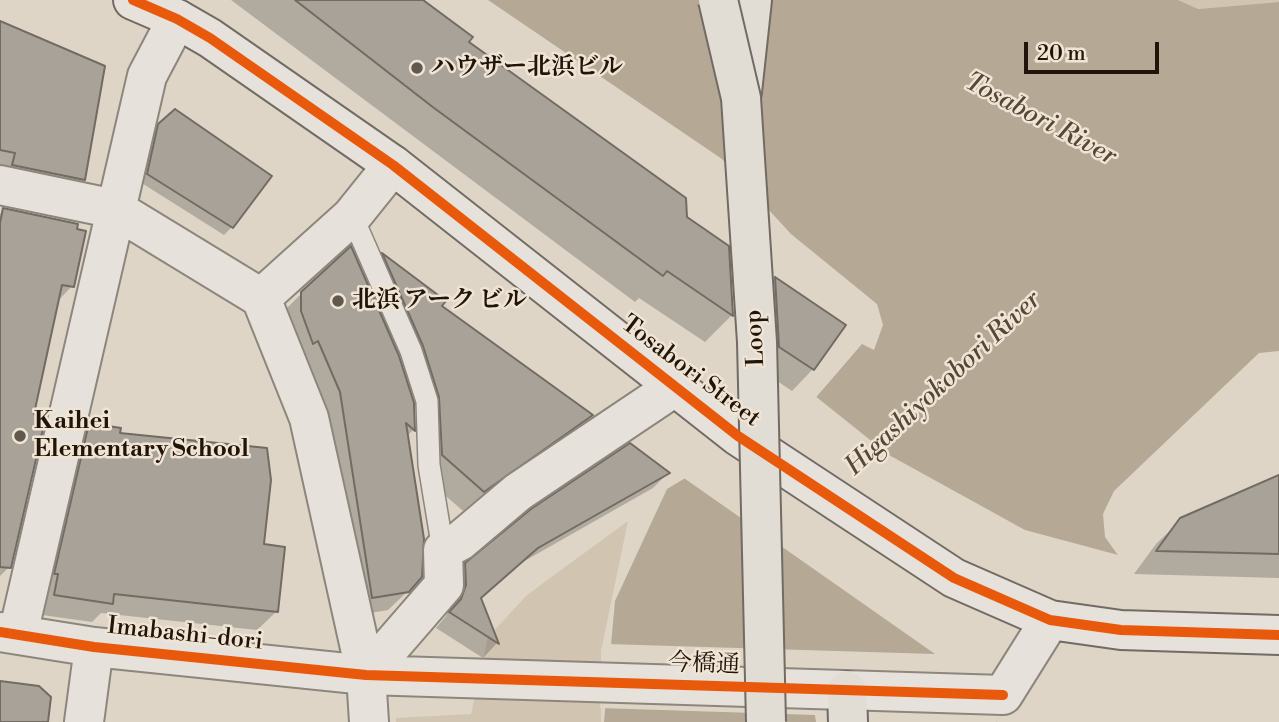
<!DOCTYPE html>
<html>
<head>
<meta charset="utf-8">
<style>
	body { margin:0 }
	#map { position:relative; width:1279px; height:722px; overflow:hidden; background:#ded5c7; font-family:"Libre Bodoni",serif }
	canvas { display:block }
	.scale { position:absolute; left:1024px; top:42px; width:135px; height:32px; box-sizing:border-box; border:4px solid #21140a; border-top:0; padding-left:9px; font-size:21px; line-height:24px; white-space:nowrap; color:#21140a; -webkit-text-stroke:5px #f0e5d4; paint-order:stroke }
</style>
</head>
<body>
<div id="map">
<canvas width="1279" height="722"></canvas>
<div class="scale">20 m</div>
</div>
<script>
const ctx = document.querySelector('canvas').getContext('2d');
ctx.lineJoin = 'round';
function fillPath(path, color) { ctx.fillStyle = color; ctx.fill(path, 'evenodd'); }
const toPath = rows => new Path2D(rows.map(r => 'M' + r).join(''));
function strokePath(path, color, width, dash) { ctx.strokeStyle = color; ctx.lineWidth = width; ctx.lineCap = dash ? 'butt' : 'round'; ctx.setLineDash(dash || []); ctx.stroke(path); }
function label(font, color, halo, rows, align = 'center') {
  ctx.font = font + ' "Libre Bodoni","Noto Serif JP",serif'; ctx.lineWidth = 5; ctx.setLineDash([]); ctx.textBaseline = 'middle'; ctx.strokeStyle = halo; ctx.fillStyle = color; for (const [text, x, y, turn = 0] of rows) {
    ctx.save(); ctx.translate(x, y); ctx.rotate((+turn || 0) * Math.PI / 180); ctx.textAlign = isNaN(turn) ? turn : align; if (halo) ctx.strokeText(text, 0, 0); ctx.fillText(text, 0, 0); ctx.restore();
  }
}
fillPath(toPath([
	[1178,0,1279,0,1279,2,1197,9],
	[628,521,601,651,601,722,396,722,396,718,471,714,488,637,527,595]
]), '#d1c4b1');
fillPath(toPath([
	[488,0,1178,0,1198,9,1279,2,1279,351,1259,353,1114,491,1103,514,1105,537,1120,558,996,722,604,722,615,601,667,489,812,402,862,344,874,350,883,325,877,304,791,234,722,159]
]), '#b5a895');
fillPath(toPath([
	[814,395,889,455,1025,530,1122,556,1123,561,996,722,816,722,815,715,600,708,607,644,935,654,681,476]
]), '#ded5c7');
fillPath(toPath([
	[231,0,419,0,467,42,685,218,727,247,732,315,705,342,639,298,635,302],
	[0,23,84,180,58,205,0,193],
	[175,111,232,227,224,235,140,182,151,134],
	[4,210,72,286,57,302,32,416,9,567,0,576,0,214],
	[383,255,444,302,440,306,590,415,571,435,463,511,422,475,420,418,412,396,413,430,406,437,408,591,388,610,353,616,283,312,302,293,362,276],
	[775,279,843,326,813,369,792,391,758,368,754,300],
	[90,425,118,435,262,546,277,611,257,630,101,613,92,622,35,614,70,445],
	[668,473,653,488,521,563,480,599,497,643,483,658,436,628,446,616,451,602,451,580,466,564],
	[1279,477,1279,578,1134,574,1156,544,1181,520]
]), '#0003');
const building = toPath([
	[295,0,423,0,473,37,469,42,686,198,687,217,729,246,733,316,667,271,663,276,434,108,295,0],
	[0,21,105,66,85,180,12,165,15,153,0,150,0,21],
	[175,109,272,176,233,228,147,174,158,124,175,109],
	[3,208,78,224,77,229,86,231,74,287,62,285,34,414,46,416,11,568,0,567,0,223,3,208],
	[351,246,399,356,414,403,415,431,406,423,424,539,422,577,409,592,372,598,340,392,318,341,313,344,301,311,301,292,351,246],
	[382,253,446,301,442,306,593,415,484,492,442,455,439,397,423,346,382,253],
	[775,277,846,325,814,370,779,347,775,277],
	[89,423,121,428,120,433,267,448,271,480,264,544,285,547,278,612,114,594,113,604,54,595,58,574,54,574,89,423],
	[630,443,670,473,538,548,481,598,499,644,449,612,461,599,466,585,465,563,531,509,630,443],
	[1279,475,1279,554,1156,551,1180,518,1279,475],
	[0,681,39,686,51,697,48,722,0,722,0,681]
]);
fillPath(building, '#a9a298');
strokePath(building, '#726b63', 2);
const lane = toPath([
	[352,216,411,351,427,401,429,465,443,550]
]);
const street = toPath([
	[0,185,115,209,261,298],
	[261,298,309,418,366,675,369,722],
	[261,298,352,216,393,165],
	[0,632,94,647,366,675,1003,695],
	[18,634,147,76,177,19],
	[366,675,444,585,443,550,460,541,518,492,673,388],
	[1003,695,1050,620],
	[84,722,94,647]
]);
const secondary = toPath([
	[133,0,177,19,210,38,393,165,738,436,954,578,1050,620,1121,630,1279,635]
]);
const highway = toPath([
	[742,92,752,0],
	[847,691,848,722]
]);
strokePath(lane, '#8d867d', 24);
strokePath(street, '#8d867d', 42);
strokePath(secondary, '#726b63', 42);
strokePath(highway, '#726b63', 42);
strokePath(lane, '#e6e1da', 21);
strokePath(street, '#e6e1da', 38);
strokePath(secondary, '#e6e1da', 38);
strokePath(highway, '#e1dcd4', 38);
const highwayBridge = toPath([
	[718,0,741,98,757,342,766,722]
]);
strokePath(highwayBridge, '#726b63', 42, []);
strokePath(highwayBridge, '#e1dcd4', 38);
strokePath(toPath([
	[133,0,177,19,210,38,393,165,738,436,954,578,1050,620,1121,630,1279,635],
	[0,632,94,647,366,675,1003,695]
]), '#e8590c', 10);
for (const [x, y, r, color] of [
	[417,68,7,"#63584c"],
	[338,301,7,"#63584c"],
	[20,436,7,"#63584c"]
]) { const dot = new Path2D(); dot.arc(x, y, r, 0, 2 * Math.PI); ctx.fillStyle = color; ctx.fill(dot); strokePath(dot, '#f0e5d4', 2.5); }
label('bold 24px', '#21140a', '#f0e5d4', [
	["ハウザー北浜ビル",431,68],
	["北浜 アーク ビル",352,301],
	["Kaihei",34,422],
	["Elementary School",34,450]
], 'left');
label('24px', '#21140a', '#f0e5d4', [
	["Loop",756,338,-93],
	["Tosabori Street",690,372,37],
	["Imabashi-dori",185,635,6],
	["今橋通",704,665,2]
]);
label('italic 26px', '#554839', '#f0e5d4', [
	["Tosabori River",1040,120,28],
	["Higashiyokobori River",944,384,-43]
]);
</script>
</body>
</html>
